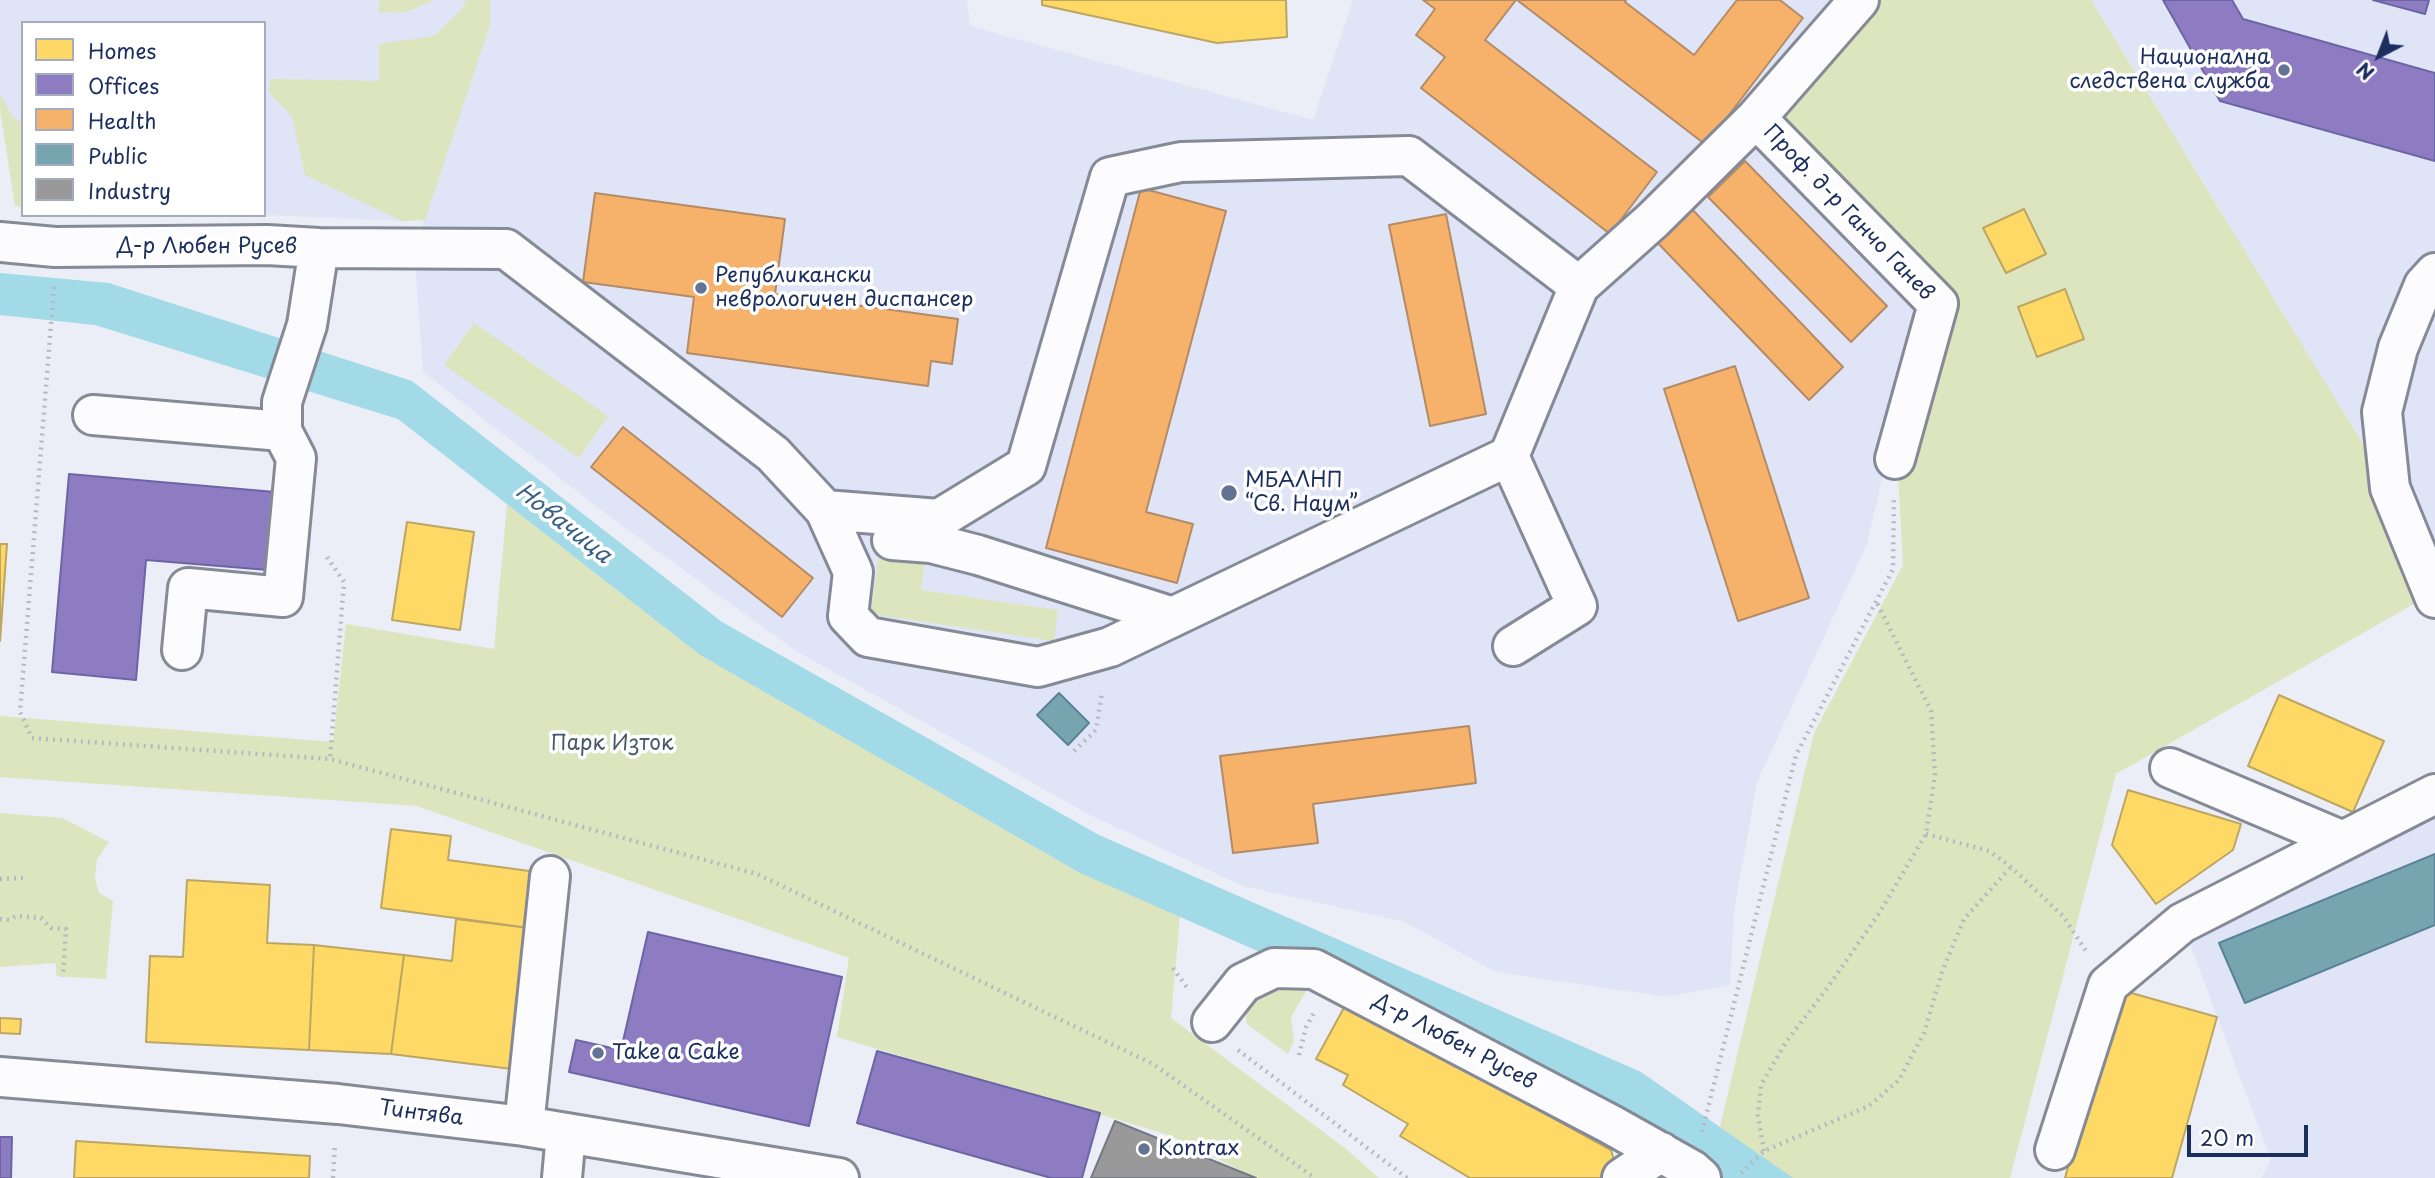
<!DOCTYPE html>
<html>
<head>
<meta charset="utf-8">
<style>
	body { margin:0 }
	#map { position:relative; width:2435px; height:1178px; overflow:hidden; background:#ebeef6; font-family:"Playpen Sans",sans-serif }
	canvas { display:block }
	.legend { position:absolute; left:21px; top:21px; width:245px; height:196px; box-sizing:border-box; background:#fff; border:2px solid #a4acbf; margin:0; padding:9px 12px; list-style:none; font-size:21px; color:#1b2f5e }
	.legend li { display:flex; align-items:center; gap:14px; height:35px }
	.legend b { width:35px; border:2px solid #a4acbf }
	.north { position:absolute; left:2344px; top:21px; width:70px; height:70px; -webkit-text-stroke:5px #fff; paint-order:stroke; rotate:222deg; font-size:19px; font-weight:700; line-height:28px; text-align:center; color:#1b2f5e }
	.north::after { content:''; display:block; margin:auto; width:24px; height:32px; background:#1b2f5e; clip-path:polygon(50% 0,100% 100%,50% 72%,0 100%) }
	.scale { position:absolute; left:2187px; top:1125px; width:121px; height:32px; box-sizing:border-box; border:4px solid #1b2f5e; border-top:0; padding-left:9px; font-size:21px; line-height:24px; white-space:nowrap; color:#1b2f5e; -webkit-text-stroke:5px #fff; paint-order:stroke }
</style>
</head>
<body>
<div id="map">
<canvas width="2435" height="1178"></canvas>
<ul class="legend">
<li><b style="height:19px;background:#ffd966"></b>Homes</li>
<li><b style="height:19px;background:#8e7cc3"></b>Offices</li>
<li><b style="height:19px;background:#f6b26b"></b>Health</li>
<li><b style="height:19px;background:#76a5af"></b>Public</li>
<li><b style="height:19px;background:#999"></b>Industry</li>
</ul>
<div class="north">N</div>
<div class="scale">20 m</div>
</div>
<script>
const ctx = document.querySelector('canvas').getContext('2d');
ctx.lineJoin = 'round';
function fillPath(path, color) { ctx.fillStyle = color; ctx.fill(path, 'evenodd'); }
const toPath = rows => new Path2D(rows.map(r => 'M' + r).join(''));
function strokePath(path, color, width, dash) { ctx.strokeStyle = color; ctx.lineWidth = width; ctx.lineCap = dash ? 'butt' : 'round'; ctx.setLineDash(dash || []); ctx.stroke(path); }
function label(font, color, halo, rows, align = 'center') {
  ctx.font = font + ' "Playpen Sans",sans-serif'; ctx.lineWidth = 7; ctx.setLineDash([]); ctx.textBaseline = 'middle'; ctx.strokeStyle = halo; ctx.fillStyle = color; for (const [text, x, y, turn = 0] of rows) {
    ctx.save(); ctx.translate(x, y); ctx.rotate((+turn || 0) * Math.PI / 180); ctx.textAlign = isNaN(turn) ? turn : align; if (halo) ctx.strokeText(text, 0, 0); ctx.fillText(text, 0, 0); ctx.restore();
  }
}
fillPath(toPath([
	[0,0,967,0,970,26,1313,120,1353,0,1850,0,1930,309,1885,466,1867,544,1757,782,1734,912,1730,985,1667,997,1496,972,1405,922,1243,886,1090,815,796,651,613,519,423,372,414,248,424,220,402,221,264,215,264,23,23,23,23,207,15,206,0,109],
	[2091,0,2435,0,2435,598,2390,488],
	[2435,794,2435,1178,2261,1178,2271,1160,2182,923]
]), '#dfe5f7');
fillPath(toPath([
	[379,0,435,0,406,12,379,13],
	[466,0,490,0,490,25,425,220,402,221,305,175,292,117,269,92,270,79,379,81,379,44,434,36,462,9],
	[1879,0,2091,0,2390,488,2433,593,2116,774,2010,1178,1740,1178,1714,1152,1814,733,1903,565,1898,473,1948,303,1774,121],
	[0,94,13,117,23,123,23,207,15,206,0,109],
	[474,323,608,416,579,458,444,365],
	[507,504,700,655,1080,873,1180,915,1171,1018,1346,1149,1379,1178,1256,1178,1169,1135,837,1037,849,958,417,806,0,777,0,716,333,742,346,624,494,649],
	[881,539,927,546,921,590,1058,610,1054,641,871,614],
	[0,813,62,818,109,842,97,859,95,879,99,893,113,901,106,979,56,976,56,963,0,967],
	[1296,982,1308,988,1291,1017,1294,1041,1288,1054,1247,1024,1243,1001,1255,990]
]), '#dce5be');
fillPath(toPath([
	[0,273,109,283,412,381,722,622,1099,835,1641,1072,1793,1178,1718,1178,1622,1111,1080,873,700,655,398,419,95,325,0,315]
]), '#a2dae7');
const homes = toPath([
	[1042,0,1286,0,1287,37,1217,43,1042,5,1042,0],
	[2024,209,2046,254,2006,273,1983,228,2024,209],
	[2065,289,2084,339,2037,357,2018,307,2065,289],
	[407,522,474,532,460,630,392,620,407,522],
	[0,544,7,544,0,641,0,544],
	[2279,695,2384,741,2353,812,2248,766,2279,695],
	[2128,790,2241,824,2233,850,2156,904,2112,845,2128,790],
	[391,829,451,836,448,860,544,873,537,929,381,908,391,829],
	[187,880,270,885,267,943,314,945,309,1050,146,1042,150,956,183,957,187,880],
	[456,919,537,929,520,1070,391,1054,404,955,452,961,456,919],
	[314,945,404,955,391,1054,309,1050,314,945],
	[2117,989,2217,1017,2172,1178,2065,1178,2117,989],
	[1346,1004,1611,1150,1616,1167,1605,1178,1470,1178,1400,1136,1408,1124,1343,1085,1348,1075,1316,1059,1346,1004],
	[0,1018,21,1019,20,1034,0,1033,0,1018],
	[76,1141,310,1156,309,1178,74,1178,76,1141]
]);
fillPath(homes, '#ffd966');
strokePath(homes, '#bba664', 2);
const offices = toPath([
	[2163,0,2232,0,2243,19,2435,73,2435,161,2220,101,2163,0],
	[2373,0,2429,0,2425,14,2373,0],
	[69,474,275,492,268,570,146,560,136,680,52,672,69,474],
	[648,932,842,977,809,1126,569,1072,576,1040,621,1050,648,932],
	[877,1051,1100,1113,1082,1178,1051,1178,857,1123,877,1051],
	[0,1137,12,1137,11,1178,0,1178,0,1137]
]);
fillPath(offices, '#8e7cc3');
strokePath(offices, '#6c65a5', 2);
const health = toPath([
	[1423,0,1516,0,1485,40,1657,172,1610,234,1421,88,1445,57,1416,35,1435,9,1423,0],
	[1517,0,1626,0,1625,2,1694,55,1737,0,1780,0,1803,18,1706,145,1517,0],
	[1745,161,1887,306,1851,342,1708,197,1745,161],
	[1141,188,1226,211,1146,512,1193,524,1177,583,1046,548,1141,188],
	[595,193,785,219,775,294,958,319,952,364,931,361,928,386,687,353,694,297,583,282,595,193],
	[1688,205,1843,367,1809,400,1653,238,1688,205],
	[1446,214,1486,414,1430,426,1389,225,1446,214],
	[1735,366,1809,598,1738,621,1664,389,1735,366],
	[623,427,813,578,782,617,591,467,623,427],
	[1469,726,1476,783,1313,804,1318,843,1233,853,1220,756,1469,726]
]);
fillPath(health, '#f6b26b');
strokePath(health, '#b48b67', 2);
const public = toPath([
	[1059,693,1089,723,1068,745,1037,715,1059,693],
	[2435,854,2435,925,2245,1003,2219,943,2435,854]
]);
fillPath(public, '#76a5af');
strokePath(public, '#5b8297', 2);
const industry = toPath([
	[1115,1121,1256,1178,1091,1178,1115,1121]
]);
fillPath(industry, '#999');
strokePath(industry, '#737987', 2);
const minor = toPath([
	[1756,118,1938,304,1895,459],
	[0,242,55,247,267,245,319,248,506,249,773,454,825,510,853,572,848,616,868,637,1038,667,1110,647,1509,456,1577,606,1513,646],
	[2435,273,2424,285,2398,348,2382,412,2390,488,2435,598],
	[93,415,282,431,282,402,307,325,319,248],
	[1509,456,1579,286],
	[825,510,939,519,1026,466,1110,177,1181,162,1409,156,1579,286,1653,220,1756,118,1859,0],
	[892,540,931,543,978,555,1173,617],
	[182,650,188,588,283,597,296,458,282,431],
	[2170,768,2343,841],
	[1212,1022,1243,983,1274,968,1314,969,1610,1124,1692,1170,1701,1178],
	[0,1077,338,1104,524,1126,839,1178],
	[524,1126,550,876],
	[2055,1150,2108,985,2182,923,2435,794],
	[562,1178,566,1133],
	[1622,1178,1661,1152]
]);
strokePath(minor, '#858a96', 44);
strokePath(toPath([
	[54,287,20,712,32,738,330,759,757,874,1153,1064,1315,1178],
	[327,557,344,582,330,759],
	[1074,751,1096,730,1102,692],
	[1926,834,1989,851,2011,867,2063,916,2086,951],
	[0,879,23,878],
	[0,919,9,920,16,916,41,918,51,928,66,929,63,977],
	[1173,968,1188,989],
	[1238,1050,1407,1178],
	[1299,1055,1306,1027,1314,1013],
	[1702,1132,1796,755,1893,569,1894,497],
	[1764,1151,1758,1116,1761,1085,1786,1042,1828,987,1878,915,1926,834,1935,775,1931,711,1876,601],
	[1741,1173,1764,1151,1869,1106,1899,1080,1924,1033,1942,972,1964,919,2011,867],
	[333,1178,335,1144]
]), '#b6b9c0', 4.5, [2, 5]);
strokePath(minor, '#fcfcfe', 38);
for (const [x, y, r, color] of [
	[2284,70,7,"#647293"],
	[701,288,7,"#647293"],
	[1229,493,9,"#647293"],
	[598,1053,7,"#647293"],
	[1144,1149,7,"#647293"]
]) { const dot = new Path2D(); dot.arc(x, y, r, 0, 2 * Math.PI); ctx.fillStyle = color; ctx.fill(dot); strokePath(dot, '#fff', 2.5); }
label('21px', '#1b2f5e', '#fff', [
	["Национална",2270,58,"right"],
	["следствена служба",2270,82,"right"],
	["Републикански",715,276],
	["неврологичен диспансер",715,300],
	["MБАЛНП",1245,481],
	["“Св. Наум”",1245,505],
	["Take a Cake",612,1053],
	["Kontrax",1158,1149]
], 'left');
label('21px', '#1b2f5e', '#fff', [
	["Проф. д-р Ганчо Ганев",1848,213,46],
	["Д-р Любен Русев",207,247],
	["Д-р Любен Русев",1454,1042,28],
	["Тинтява",421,1114,7]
]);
label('21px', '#485a6a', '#fff', [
	["Парк Изток",612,744]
]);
label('italic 23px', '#3a6085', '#fff', [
	["Новачица",563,524,38]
]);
</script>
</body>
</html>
